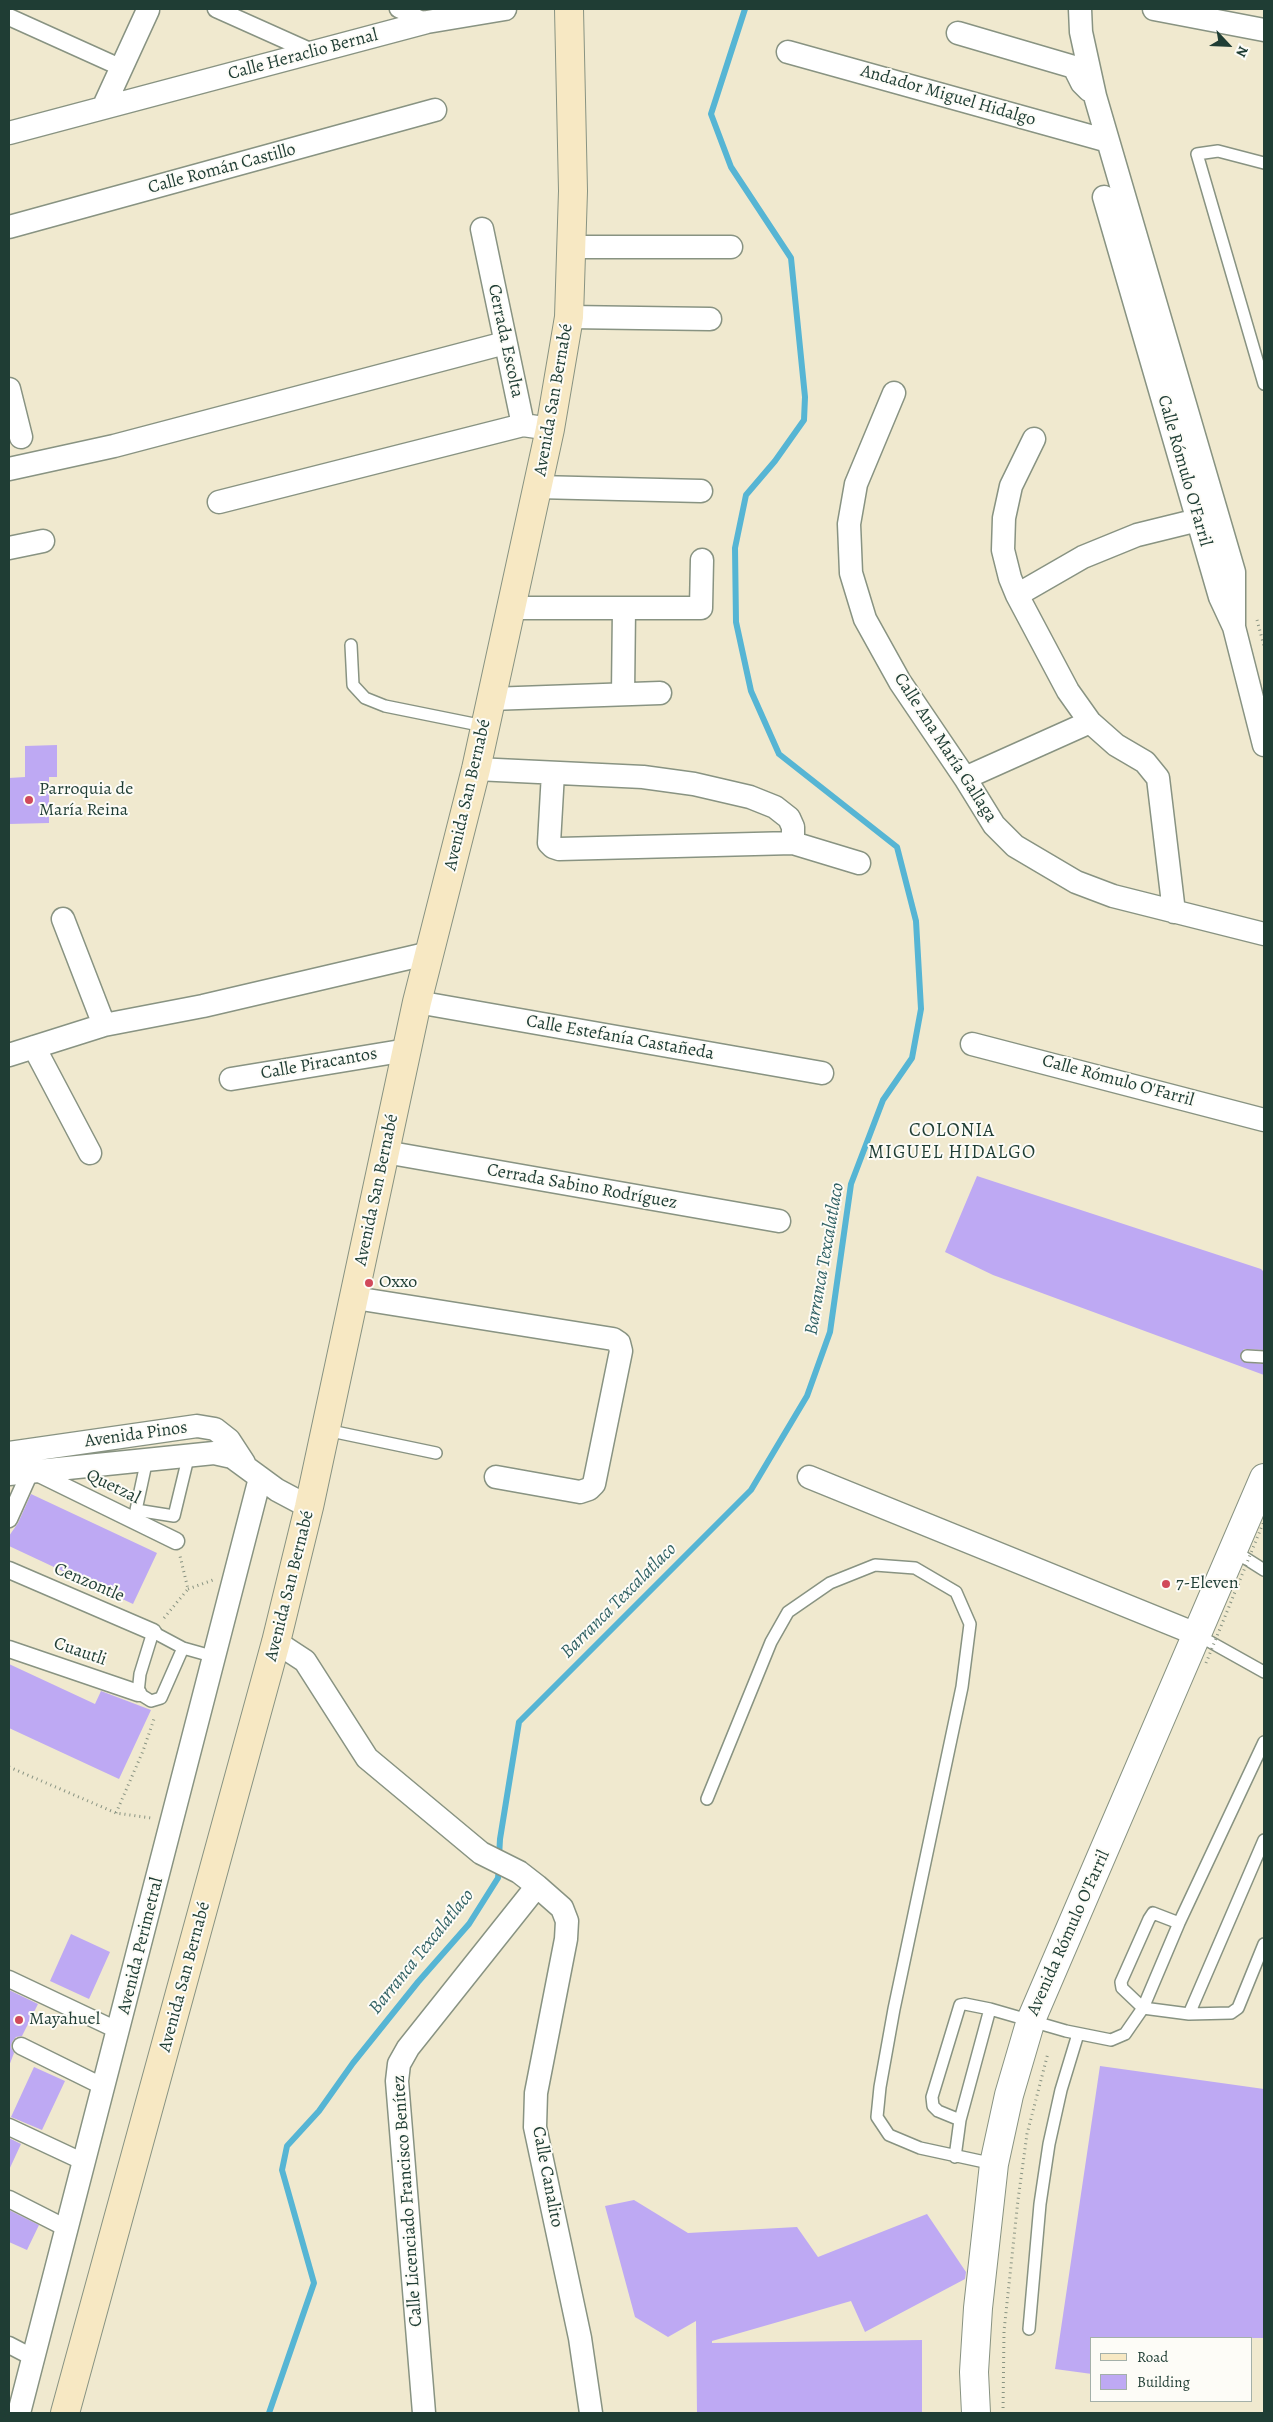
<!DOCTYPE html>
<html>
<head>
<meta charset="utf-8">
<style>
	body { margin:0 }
	#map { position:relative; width:1273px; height:2422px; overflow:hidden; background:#f0e9cf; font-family:Alegreya,serif }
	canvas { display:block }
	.frame { position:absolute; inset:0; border:10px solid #1f3d34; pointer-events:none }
	.legend { position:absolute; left:1090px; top:2337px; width:162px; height:65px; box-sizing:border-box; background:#fdfcf7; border:1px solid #a4b0a9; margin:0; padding:6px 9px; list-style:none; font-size:15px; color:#1f3d34 }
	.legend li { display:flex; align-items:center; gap:10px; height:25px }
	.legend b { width:25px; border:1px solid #a4b0a9 }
	.north { position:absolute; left:1203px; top:20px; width:50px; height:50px; -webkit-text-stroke:4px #fdfcf7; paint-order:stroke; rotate:115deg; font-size:14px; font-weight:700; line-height:20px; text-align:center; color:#1f3d34 }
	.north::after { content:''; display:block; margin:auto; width:18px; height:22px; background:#1f3d34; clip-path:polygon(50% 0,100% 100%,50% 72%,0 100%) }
</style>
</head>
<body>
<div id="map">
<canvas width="1273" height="2422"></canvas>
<div class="frame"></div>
<ul class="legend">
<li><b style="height:6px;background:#f7e8c3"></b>Road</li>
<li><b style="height:14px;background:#bea9f3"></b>Building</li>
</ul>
<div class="north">N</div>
</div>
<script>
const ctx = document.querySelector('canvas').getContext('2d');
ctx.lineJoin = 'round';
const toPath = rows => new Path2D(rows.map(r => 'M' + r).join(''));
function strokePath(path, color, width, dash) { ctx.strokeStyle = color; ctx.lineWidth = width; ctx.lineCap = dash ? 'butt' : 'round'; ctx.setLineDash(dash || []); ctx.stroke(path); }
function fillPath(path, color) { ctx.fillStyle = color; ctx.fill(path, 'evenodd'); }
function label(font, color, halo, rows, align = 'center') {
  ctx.font = font + ' Alegreya,serif'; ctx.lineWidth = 4; ctx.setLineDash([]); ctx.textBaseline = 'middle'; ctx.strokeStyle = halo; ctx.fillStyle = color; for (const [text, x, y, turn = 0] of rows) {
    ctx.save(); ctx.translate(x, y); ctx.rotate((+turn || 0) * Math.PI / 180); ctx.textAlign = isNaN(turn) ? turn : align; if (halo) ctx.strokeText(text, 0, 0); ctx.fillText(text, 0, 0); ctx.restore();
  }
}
strokePath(toPath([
	[499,1857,500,1839,519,1722,751,1490,807,1396,830,1332,851,1184,883,1100,912,1058,921,1009,916,921,897,847,779,754,751,691,736,622,735,548,746,495,775,461,804,420,805,397,791,258,731,167,711,114,745,9],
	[269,2413,314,2283,282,2170,287,2146,319,2111,353,2063,418,1982,469,1924,498,1878,499,1867]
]), '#56b5d4', 6);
fillPath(toPath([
	[57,745,57,777,49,777,49,823,9,824,9,778,25,777,25,746],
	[977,1176,1261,1269,1264,1272,1264,1350,1244,1349,1240,1356,1243,1362,1264,1364,1264,1375,993,1275,945,1252],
	[31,1494,157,1553,133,1604,9,1546,9,1536,18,1523],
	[9,1664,95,1704,101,1691,151,1710,119,1779,9,1728],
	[71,1934,110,1952,89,1999,50,1981],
	[9,1990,38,2004,22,2036,16,2037,12,2042,11,2047,14,2053,9,2066],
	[1100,2066,1264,2089,1264,2338,1092,2338,1092,2374,1055,2369],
	[34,2067,65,2081,42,2130,11,2117],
	[9,2138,21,2144,9,2170],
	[634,2200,688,2233,797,2227,818,2257,927,2214,966,2272,965,2279,865,2332,851,2301,712,2341,712,2343,922,2340,922,2413,697,2413,696,2321,668,2337,635,2317,605,2206],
	[9,2210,39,2225,27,2250,9,2242]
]), '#bea9f3');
const service = toPath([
	[1264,163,1218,151,1197,154,1264,384],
	[351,645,353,685,365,698,385,706,484,726],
	[1247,1356,1264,1357],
	[326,1430,436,1453],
	[147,1459,136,1510,174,1516,189,1454],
	[1234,1551,1264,1570],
	[1196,1634,1264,1672],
	[183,1648,161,1698,151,1701,138,1693,140,1674,153,1632,183,1648,215,1657],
	[707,1799,771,1642,788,1612,830,1583,875,1565,915,1568,956,1592,970,1624,962,1687,894,2009,880,2087,877,2117,889,2135,920,2148,994,2164],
	[1179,1923,1153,1913,1149,1919,1121,1982,1122,1988,1143,2008,1189,2014,1231,2013,1238,2008,1264,1944],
	[1189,2014,1264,1840],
	[960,2120,938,2111,933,2106,932,2097,960,2005,965,2004,990,2009,1066,2031,1111,2040,1125,2034,1143,2008,1179,1923,1264,1742],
	[955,2157,960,2120,990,2009],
	[1029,2329,1040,2204,1049,2144,1061,2090,1078,2034]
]);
const pedestrian = toPath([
	[216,9,312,52],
	[398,9,427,22],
	[9,17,122,68],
	[9,1519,31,1470,176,1541],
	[9,1570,153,1632],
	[9,1649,138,1693],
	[9,1979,119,2031],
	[21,2046,104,2087],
	[9,2127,84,2162],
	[9,2199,68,2229],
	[9,2345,34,2358]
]);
const minor = toPath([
	[1080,9,1081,32,1095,96,1234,572,1234,627],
	[1154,9,1264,30],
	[958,33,1074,67,1082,83,1089,90],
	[788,52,1108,141],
	[103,108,148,10],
	[9,133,427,22,505,9],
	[1104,197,1220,597,1234,627,1264,745],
	[9,227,435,110],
	[482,229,523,425,537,427],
	[571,247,731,247],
	[569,317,710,319],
	[9,389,21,437],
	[894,393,856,484,849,524,851,573,865,619,900,682,965,778,994,825,1015,846,1076,882,1113,896,1264,934],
	[1034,439,1011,486,1004,518,1003,550,1010,578,1017,595,1068,691,1090,722,1116,745,1145,762,1158,778,1174,912],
	[9,469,114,446,505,343],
	[537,487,701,491],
	[219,502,523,425],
	[9,548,43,541],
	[1017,595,1083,557,1137,535,1198,520],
	[510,608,701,608,702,560],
	[623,694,624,609],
	[490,699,660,693],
	[476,769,643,777,694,784,750,797,775,807,789,818,793,827,793,843],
	[553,773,549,843,553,847,559,849,793,843,859,863],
	[965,778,1090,722],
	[63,919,104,1025],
	[417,1002,822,1073],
	[972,1044,1264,1120],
	[34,1047,90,1153],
	[9,1055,104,1025,203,1006,430,953],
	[231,1079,407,1050],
	[385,1152,779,1221],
	[355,1298,613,1339,619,1343,621,1351,594,1484,589,1489,580,1492,496,1477],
	[9,1453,197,1426,215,1429,229,1440,244,1463],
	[9,1474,214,1453,232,1457,277,1490,309,1507],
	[809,1477,1196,1634],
	[276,1642,305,1661,367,1758,481,1853,519,1872,537,1886,562,1908,567,1921,566,1939,536,2093,535,2127,580,2338,591,2413],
	[19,2413,260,1478],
	[424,2413,397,2081,399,2064,408,2048,537,1886]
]);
const tertiary = toPath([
	[976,2413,974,2372,978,2308,994,2164,1009,2095,1031,2020,1264,1478]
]);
const secondary = toPath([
	[65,2413,276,1642,309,1507,417,1002,476,769,550,429,569,317,573,191,569,9]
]);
strokePath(service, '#889382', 14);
strokePath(pedestrian, '#889382', 19);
strokePath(minor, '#889382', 25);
strokePath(tertiary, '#889382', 30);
strokePath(secondary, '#889382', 30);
strokePath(toPath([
	[1257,620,1264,646],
	[188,1589,213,1580],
	[164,1618,188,1589,180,1556],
	[9,1767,116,1813,151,1818],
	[116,1813,143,1751,155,1716],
	[1003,2413,1004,2331,1018,2200,1027,2134,1048,2053]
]), '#889382', 3, [1, 4]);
strokePath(service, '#fff', 11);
strokePath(pedestrian, '#fff', 16);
strokePath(minor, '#fff', 22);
strokePath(tertiary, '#fff', 28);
strokePath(secondary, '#f7e8c3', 28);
strokePath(toPath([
	[1206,1663,1264,1521]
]), '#889382', 3, [1, 4]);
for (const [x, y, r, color] of [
	[29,800,5,"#d1495b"],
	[369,1283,5,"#d1495b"],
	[1166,1584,5,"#d1495b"],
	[19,2020,5,"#d1495b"]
]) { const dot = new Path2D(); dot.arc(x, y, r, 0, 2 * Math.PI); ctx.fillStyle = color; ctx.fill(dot); strokePath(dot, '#fdfcf7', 2); }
label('18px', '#1f3d34', '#fdfcf7', [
	["Calle Heraclio Bernal",303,55,-15],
	["Andador Miguel Hidalgo",948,96,16],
	["Calle Román Castillo",222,169,-15],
	["Cerrada Escolta",505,341,78],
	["Avenida San Bernabé",554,400,-80],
	["Calle Rómulo O'Farril",1184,471,74],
	["Calle Ana María Gallaga",945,748,57],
	["Avenida San Bernabé",468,795,-77],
	["Calle Estefanía Castañeda",620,1038,10],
	["Calle Piracantos",319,1064,-10],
	["Calle Rómulo O'Farril",1118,1081,15],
	["Cerrada Sabino Rodríguez",582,1187,10],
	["Avenida San Bernabé",377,1190,-78],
	["Avenida Pinos",136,1435,-8],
	["Quetzal",113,1487,26],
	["Cenzontle",89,1583,23],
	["Avenida San Bernabé",290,1586,-76],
	["Cuautli",80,1652,19],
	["Avenida Rómulo O'Farril",1069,1933,-66],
	["Avenida Perimetral",141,1946,-76],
	["Avenida San Bernabé",185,1977,-75],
	["Calle Canalito",547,2177,79],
	["Calle Licenciado Francisco Benítez",408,2201,-94]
]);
label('18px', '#1f3d34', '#fdfcf7', [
	["Parroquia de",39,790],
	["María Reina",39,811],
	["Oxxo",379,1283],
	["7-Eleven",1176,1584],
	["Mayahuel",29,2020]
], 'left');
ctx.letterSpacing = '1px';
label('19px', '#1f3d34', '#fdfcf7', [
	["COLONIA",952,1131],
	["MIGUEL HIDALGO",952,1153]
]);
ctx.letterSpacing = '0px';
label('italic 19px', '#306164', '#fdfcf7', [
	["Barranca Texcalatlaco",825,1259,-80],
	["Barranca Texcalatlaco",619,1601,-45],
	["Barranca Texcalatlaco",422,1952,-51]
]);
</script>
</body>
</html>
